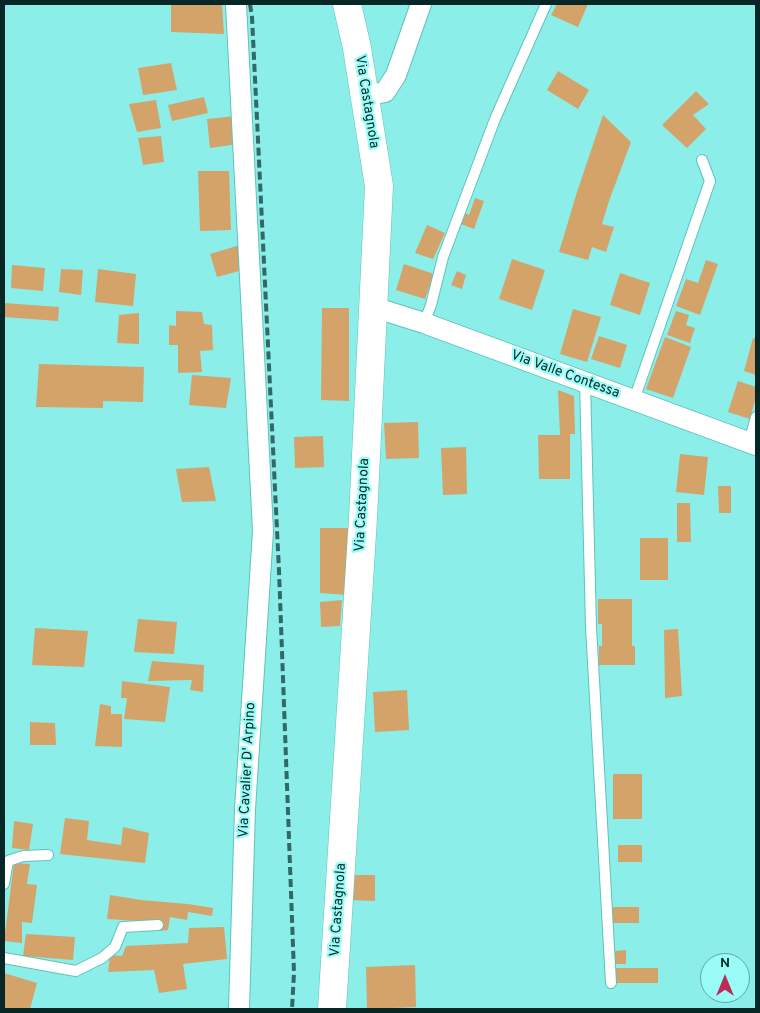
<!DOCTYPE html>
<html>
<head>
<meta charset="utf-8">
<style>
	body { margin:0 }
	#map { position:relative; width:760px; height:1013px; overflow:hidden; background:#8ceee9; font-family:Overpass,sans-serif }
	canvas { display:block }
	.frame { position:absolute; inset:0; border:5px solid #062726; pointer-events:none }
	.north { position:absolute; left:700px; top:953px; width:50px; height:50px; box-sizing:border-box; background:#99fcf6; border:1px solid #5ea7a3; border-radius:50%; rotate:0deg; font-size:14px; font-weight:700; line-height:20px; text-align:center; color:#062726 }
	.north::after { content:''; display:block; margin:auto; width:18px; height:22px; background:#bd2c52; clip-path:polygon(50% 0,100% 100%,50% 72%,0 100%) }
</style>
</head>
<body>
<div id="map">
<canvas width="760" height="1013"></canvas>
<div class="frame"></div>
<div class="north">N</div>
</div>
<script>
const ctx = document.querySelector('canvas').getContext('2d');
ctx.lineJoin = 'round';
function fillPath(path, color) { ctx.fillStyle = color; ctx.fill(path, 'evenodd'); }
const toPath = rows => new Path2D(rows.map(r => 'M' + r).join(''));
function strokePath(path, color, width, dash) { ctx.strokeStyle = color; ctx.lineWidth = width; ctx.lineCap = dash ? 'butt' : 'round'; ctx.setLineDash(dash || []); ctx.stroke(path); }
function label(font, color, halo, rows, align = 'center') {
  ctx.font = font + ' Overpass,sans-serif'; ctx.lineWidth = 4.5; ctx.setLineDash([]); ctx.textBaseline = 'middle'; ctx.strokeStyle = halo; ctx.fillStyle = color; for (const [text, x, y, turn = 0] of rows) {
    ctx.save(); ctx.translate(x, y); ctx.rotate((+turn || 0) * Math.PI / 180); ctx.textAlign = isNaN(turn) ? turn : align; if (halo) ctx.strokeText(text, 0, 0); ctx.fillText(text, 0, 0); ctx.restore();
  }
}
fillPath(toPath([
	[171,4,222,4,224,34,171,32],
	[557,4,588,4,578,27,551,15],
	[171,63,177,90,143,95,138,68],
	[558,71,589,90,578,109,547,90],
	[696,91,709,104,693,115,706,129,687,148,662,125],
	[204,97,208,113,172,121,168,105],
	[156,100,161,128,137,132,129,104],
	[603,115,631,142,609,201,602,224,614,227,606,252,592,247,588,260,559,252,577,192],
	[236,116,238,144,210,148,207,119],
	[161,136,164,162,143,165,138,138],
	[198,171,229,171,231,230,200,231],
	[475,198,484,201,474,229,458,223,462,212,469,215],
	[427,225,445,233,433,259,415,253],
	[240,245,239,271,217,277,210,254],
	[512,259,545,270,532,310,499,299],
	[706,260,718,264,700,315,676,306,686,279,698,283],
	[404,264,434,274,425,299,396,290],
	[12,265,45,268,43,291,11,288],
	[61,269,83,270,81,295,59,292],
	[98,269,136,274,133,306,95,302],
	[457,271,466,275,462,289,451,285],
	[620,273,650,283,640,315,610,305],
	[4,303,59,307,58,321,4,317],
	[322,308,349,308,349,401,321,400],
	[573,309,601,317,587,362,560,354],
	[176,311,202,312,204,324,212,325,213,350,200,351,202,372,178,373,178,345,169,345,169,325,176,326],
	[676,311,689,315,686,325,695,328,690,343,667,335],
	[139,313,139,344,117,343,119,315],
	[599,336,627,345,620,368,591,359],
	[665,337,691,347,673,398,646,389],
	[753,338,756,339,756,375,744,371],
	[39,364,144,367,143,402,103,401,103,408,36,407],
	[192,375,231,378,226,408,189,405],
	[738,381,756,387,756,397,750,419,728,412],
	[558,390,574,396,575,434,570,434,570,479,539,479,538,435,560,435],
	[418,422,419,458,386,459,384,423],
	[323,436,324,467,295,468,294,437],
	[466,447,467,494,443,495,441,448],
	[680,454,708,457,704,495,676,492],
	[209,467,216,501,182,502,176,469],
	[718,486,731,486,731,513,719,513],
	[677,503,690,503,691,542,677,542],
	[320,528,349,528,347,595,320,593],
	[640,538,668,538,668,580,640,580],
	[598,599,632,599,632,646,635,646,635,665,599,665,599,646,602,646,602,624,598,624],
	[342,600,340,626,321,627,320,602],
	[138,619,177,622,174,654,134,652],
	[35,628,88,631,84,667,32,665],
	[678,629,682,696,665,698,664,630],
	[152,661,204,665,203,692,190,690,192,680,148,681],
	[122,681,170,687,165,722,124,719,127,698,121,698],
	[407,690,409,730,375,732,373,692],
	[100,704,111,706,111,714,122,714,122,747,95,746],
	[30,722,55,723,56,745,30,745],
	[613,774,642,774,642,819,613,819],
	[65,818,89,821,87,840,121,845,123,827,149,833,145,863,60,854],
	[14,821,33,824,29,850,12,848],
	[618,845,642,845,642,862,618,862],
	[14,863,30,864,27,884,37,885,32,923,22,922,22,943,4,941],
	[351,875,375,875,375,901,351,900],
	[110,895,141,900,188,904,213,908,212,916,188,912,187,920,170,917,168,930,159,931,161,921,138,921,107,919],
	[613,907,639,907,639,923,613,923],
	[224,927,227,959,183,964,187,989,159,993,154,970,108,972,110,955,122,956,126,946,188,943,189,928],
	[26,934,75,937,73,960,23,956],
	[626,950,626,964,615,964,615,951],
	[415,965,416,1007,367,1009,366,967],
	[613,968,658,968,658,983,613,983],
	[4,973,37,983,30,1009,4,1009]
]), '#d3a369');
const service = toPath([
	[424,323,431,305,443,257,495,119,546,4],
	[585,382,591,627,611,983],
	[634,400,710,181,702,160],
	[749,442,756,417],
	[4,884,8,861,23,856,48,855],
	[4,958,76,971,102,958,115,947,123,927,158,925]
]);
const minor = toPath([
	[236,4,263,531,245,809,239,1009],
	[365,96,385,92,396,75,421,4],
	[373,307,424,323,756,445]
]);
const secondary = toPath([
	[332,1009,363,518,379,186,357,48,347,4]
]);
strokePath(service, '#5ec2bd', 12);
strokePath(minor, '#5ec2bd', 22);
strokePath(secondary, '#5ec2bd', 29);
strokePath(service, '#fff', 10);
strokePath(minor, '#fff', 20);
strokePath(secondary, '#fff', 28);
strokePath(toPath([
	[250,4,252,17,279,571,294,973,292,1009]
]), '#326866', 4, [8, 4]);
label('14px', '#062726', '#99fcf6', [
	["Via Castagnola",366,102,81],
	["Via Valle Contessa",565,375,20],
	["Via Castagnola",363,505,-87],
	["Via Cavalier D' Arpino",248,770,-87],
	["Via Castagnola",339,910,-86]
]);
</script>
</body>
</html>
